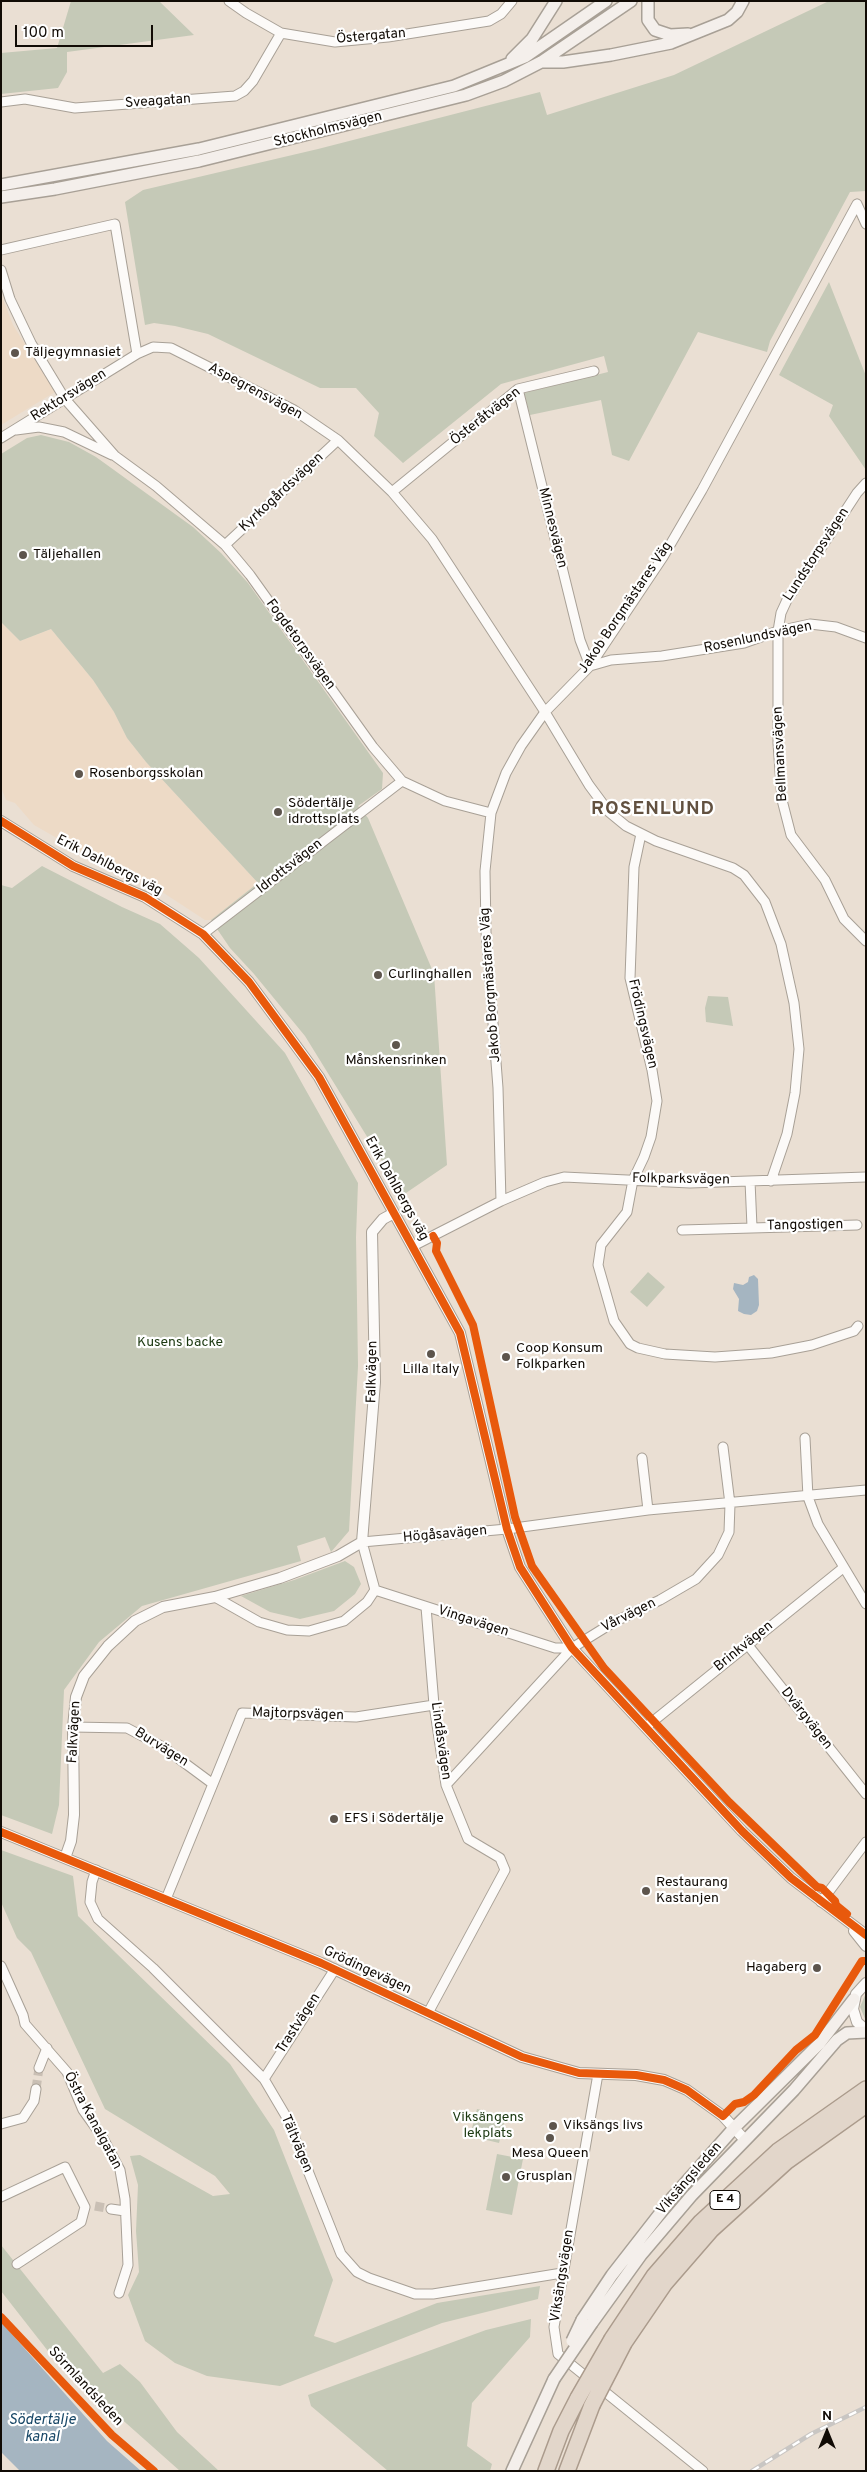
<!DOCTYPE html>
<html>
<head>
<meta charset="utf-8">
<style>
	body { margin:0 }
	#map { position:relative; width:867px; height:2472px; overflow:hidden; background:#eadfd3; font-family:Overpass,sans-serif }
	canvas { display:block }
	.frame { position:absolute; inset:0; border:2px solid #110b05; pointer-events:none }
	.north { position:absolute; left:802px; top:2407px; width:50px; height:50px; -webkit-text-stroke:4px #fff; paint-order:stroke; rotate:0deg; font-size:14px; font-weight:700; line-height:20px; text-align:center; color:#110b05 }
	.north::after { content:''; display:block; margin:auto; width:18px; height:22px; background:#110b05; clip-path:polygon(50% 0,100% 100%,50% 72%,0 100%) }
	.scale { position:absolute; left:15px; top:25px; width:138px; height:22px; box-sizing:border-box; border:2px solid #110b05; border-top:0; padding-left:6px; font-size:15px; line-height:18px; white-space:nowrap; color:#110b05; -webkit-text-stroke:4px #fff; paint-order:stroke }
</style>
</head>
<body>
<div id="map">
<canvas width="867" height="2472"></canvas>
<div class="frame"></div>
<div class="north">N</div>
<div class="scale">100 m</div>
</div>
<script>
const ctx = document.querySelector('canvas').getContext('2d');
ctx.lineJoin = 'round';
function fillPath(path, color) { ctx.fillStyle = color; ctx.fill(path, 'evenodd'); }
const toPath = rows => new Path2D(rows.map(r => 'M' + r).join(''));
function strokePath(path, color, width, dash) { ctx.strokeStyle = color; ctx.lineWidth = width; ctx.lineCap = dash ? 'butt' : 'round'; ctx.setLineDash(dash || []); ctx.stroke(path); }
function label(font, color, halo, rows, align = 'center') {
  ctx.font = font + ' Overpass,sans-serif'; ctx.lineWidth = 4.5; ctx.setLineDash([]); ctx.textBaseline = 'middle'; ctx.strokeStyle = halo; ctx.fillStyle = color; for (const [text, x, y, turn = 0] of rows) {
    ctx.save(); ctx.translate(x, y); ctx.rotate((+turn || 0) * Math.PI / 180); ctx.textAlign = isNaN(turn) ? turn : align; if (halo) ctx.strokeText(text, 0, 0); ctx.fillText(text, 0, 0); ctx.restore();
  }
}
fillPath(toPath([
	[1,294,13,325,55,392,1,425],
	[1,622,20,641,51,629,93,680,114,712,127,738,146,762,258,883,211,920,205,920,150,884,69,845,34,825,15,803,6,800,1,787]
]), '#eddac6');
fillPath(toPath([
	[71,1,159,1,194,35,67,52,67,72,58,88,1,94,1,53,57,48],
	[829,1,866,1,866,191,850,192,770,341,767,352,698,332,629,461,612,455,601,400,530,415,524,393,608,372,604,356,501,384,403,463,374,436,379,413,356,388,320,388,208,334,175,326,154,323,145,325,125,202,143,190,318,149,540,92,547,115,674,75],
	[829,282,866,376,866,470,829,416,833,405,779,375],
	[41,435,69,442,96,457,193,527,221,553,248,583,383,773,382,789,358,806,368,818,434,974,447,1165,403,1195,305,1036,254,974,230,948,211,920,258,883,146,762,127,738,114,712,93,680,51,629,20,641,1,622,1,454,27,438],
	[42,866,122,907,160,924,199,958,285,1053,358,1183,356,1237,358,1366,349,1531,331,1552,325,1537,297,1546,301,1561,142,1606,99,1642,64,1690,59,1805,52,1834,1,1815,1,885,12,888],
	[708,996,728,997,733,1026,706,1022,705,1008],
	[648,1272,665,1287,647,1307,630,1292],
	[345,1561,354,1567,361,1584,355,1594,334,1611,300,1619,270,1612,241,1596,294,1580],
	[1,1850,73,1876,78,1916,230,2064,274,2130,333,2280,314,2336,335,2343,437,2303,540,2286,538,2299,442,2323,280,2386,207,2376,175,2363,145,2341,128,2295,139,2272,136,2231,138,2185,130,2156,140,2155,213,2196,230,2194,215,2176,105,2109,31,1952,17,1938,1,1902],
	[866,1993,866,2021,860,2007],
	[477,2109,506,2116,499,2143,470,2136],
	[497,2154,523,2159,512,2215,486,2210],
	[1,2245,103,2373,120,2364,140,2382,177,2432,219,2471,180,2471,55,2360,1,2291],
	[531,2319,530,2337,472,2403,467,2446,492,2464,490,2471,388,2471,311,2406,308,2395,486,2330]
]), '#c5c9b7');
fillPath(toPath([
	[754,1275,758,1279,759,1305,757,1311,751,1315,744,1314,738,1311,739,1299,733,1289,734,1283,743,1285,748,1282,749,1277],
	[1,2322,107,2441,141,2471,20,2471,2,2453]
]), '#a5b5c1');
strokePath(toPath([
	[36,2089,39,2068],
	[95,2206,111,2209]
]), '#c9bfb4', 9, [9, 4.5]);
const minor = toPath([
	[229,1,246,13,281,33,335,42,388,37,489,21,501,14,512,1],
	[1,102,25,99,75,108,235,96,244,91,253,81,281,33],
	[857,204,866,224],
	[1,250,115,224,137,354],
	[1,270,10,299,31,343,65,399,115,456,156,486,225,545,250,575,373,747,402,781,445,801,491,813],
	[518,389,580,640,590,666],
	[16,430,39,427,64,432,112,455],
	[1,438,137,354,153,347,171,348,294,410,338,440,392,492,432,539,545,712,589,785,609,812,626,826,656,841,733,868,744,875,765,902,781,944,794,1003,799,1049,795,1093,787,1134,771,1181],
	[866,483,857,493,787,600,781,613,778,631,778,743,782,800,791,835,825,880,844,919,866,941],
	[392,492,518,389,594,371],
	[225,545,338,440],
	[590,666,611,660,662,656,744,643,778,631,810,624,836,627,866,638],
	[641,834,634,867,630,978,652,1070,657,1101,651,1137,644,1157,633,1180,627,1212,601,1245,598,1265,614,1321,630,1344,638,1348,665,1354,715,1357,771,1353,812,1345,854,1331,858,1326],
	[203,934,402,781],
	[750,1181,752,1227],
	[501,1201,498,1088,486,932,485,871,491,813,506,773,521,746,545,712,590,666,663,557,702,490,857,204],
	[682,1230,857,1225],
	[413,1246,501,1201,545,1182,564,1177,690,1183,866,1177],
	[805,1438,808,1497,818,1524,866,1604],
	[642,1458,648,1510],
	[375,1590,555,1648,572,1648],
	[215,1597,259,1622,287,1630,309,1631,344,1621,367,1602,375,1590,362,1542,507,1529,648,1510,866,1490],
	[426,1607,434,1705,446,1785,468,1839,500,1858,505,1870,428,2013],
	[747,1644,866,1794],
	[73,1727,127,1728,163,1747,213,1784],
	[646,1727,843,1568],
	[446,1785,572,1648,614,1622,660,1600,696,1579,718,1555,729,1532,730,1504,723,1447],
	[96,1870,92,1882,90,1902,98,1919,153,1968,264,2079,287,2118,341,2254,357,2272,369,2278,415,2294,433,2294,562,2273],
	[166,1899,242,1713,356,1717,434,1705],
	[821,1902,866,1842],
	[1,1966,23,2015,25,2024,67,2072,83,2110,103,2138,120,2170,125,2199,128,2265,119,2293],
	[39,2068,47,2048],
	[598,2074,554,2327,558,2354,703,2471],
	[264,2079,335,1969],
	[1,2124,23,2118,34,2101,36,2089],
	[1,2197,65,2167,85,2207],
	[111,2209,125,2211],
	[17,2264,81,2222,85,2207]
]);
const tertiary = toPath([
	[1,821,73,866,145,897,203,934,249,982,319,1077,460,1333,507,1529,520,1567,572,1648,742,1831,791,1878,866,1935],
	[1,1832,321,1963,522,2057,579,2073,636,2075,664,2080,687,2090,723,2116,745,2140],
	[65,1858,71,1841,74,1815,73,1727,76,1697,84,1676,108,1646,135,1621,163,1607,215,1597,280,1578,338,1556,362,1542,375,1382,372,1232,383,1219,394,1213],
	[854,1931,866,1946],
	[866,1983,856,1994,853,2009,857,2022,866,2030]
]);
const secondary = toPath([
	[648,1,648,20,655,30,670,35,688,34],
	[512,59,532,39,556,1],
	[541,62,563,62,611,55,671,43,728,20,737,12,743,1],
	[1,185,199,149,454,86,525,57,606,1],
	[1,197,55,189,199,161,466,95,504,81,541,62,631,1],
	[582,2320,612,2275,672,2198,735,2127,819,2044,854,1999],
	[592,2323,641,2255,692,2195,794,2090,837,2040,847,2033,866,2032],
	[512,2471,554,2379]
]);
const motorway = toPath([
	[612,2339,654,2276,701,2222,778,2151,866,2089],
	[624,2343,665,2283,711,2230,786,2162,866,2105],
	[546,2471,561,2431,578,2398],
	[567,2471,592,2405]
]);
strokePath(minor, '#a8a096', 11);
strokePath(tertiary, '#a8a096', 12);
strokePath(secondary, '#a8a096', 14);
strokePath(motorway, '#ab9b8c', 18);
strokePath(minor, '#fcfaf8', 9);
strokePath(tertiary, '#fcfaf8', 10);
strokePath(secondary, '#f4efeb', 11);
strokePath(motorway, '#e2d6ca', 15);
const rail = toPath([
	[752,2471,811,2434,866,2407]
]);
strokePath(rail, '#c9c6c3', 4.5);
strokePath(rail, '#fff', 2.5, [8]);
const secondaryBridge = toPath([
	[572,2341,582,2320],
	[554,2379,592,2323]
]);
const motorwayBridge = toPath([
	[578,2398,612,2339],
	[592,2405,624,2343]
]);
strokePath(secondaryBridge, '#a8a096', 14, []);
strokePath(motorwayBridge, '#ab9b8c', 18, []);
strokePath(secondaryBridge, '#f4efeb', 11);
strokePath(motorwayBridge, '#e2d6ca', 15);
strokePath(toPath([
	[1,821,73,866,145,897,203,934,249,982,319,1077,460,1333,507,1529,520,1567,572,1648,742,1831,791,1878,866,1935],
	[433,1236,437,1243,436,1251,473,1325,515,1517,532,1566,604,1668,729,1802,817,1887,822,1888,835,1901,836,1905,847,1914],
	[1,1832,321,1963,522,2057,579,2073,636,2075,664,2080,687,2090,723,2116,735,2104,744,2102,754,2095,796,2050,815,2035,862,1961,866,1961],
	[1,2317,112,2435,154,2471]
]), '#e8590c', 8);
for (const [x, y, r, color] of [
	[15,353,5,"#5d554d"],
	[23,555,5,"#5d554d"],
	[79,774,5,"#5d554d"],
	[278,812,5,"#5d554d"],
	[378,975,5,"#5d554d"],
	[396,1045,5,"#5d554d"],
	[431,1354,5,"#5d554d"],
	[506,1357,5,"#5d554d"],
	[334,1819,5,"#5d554d"],
	[646,1891,5,"#5d554d"],
	[817,1968,5,"#5d554d"],
	[553,2126,5,"#5d554d"],
	[550,2138,5,"#5d554d"],
	[506,2177,5,"#5d554d"]
]) { const dot = new Path2D(); dot.arc(x, y, r, 0, 2 * Math.PI); ctx.fillStyle = color; ctx.fill(dot); strokePath(dot, '#fff', 2); }
for (const [x, y, w] of [
	[725,2200,30]
]) { const box = new Path2D(); box.roundRect(x - w / 2, y - 9.5, w, 19, 4); ctx.fillStyle = '#fff'; ctx.fill(box); strokePath(box, '#110b05', 1); }
label('bold 12px', '#110b05', null, [
	["E 4",725,2200]
]);
label('14px', '#110b05', '#fff', [
	["Östergatan",371,37,-5],
	["Sveagatan",158,102,-4],
	["Stockholmsvägen",328,130,-14],
	["Aspegrensvägen",255,392,28],
	["Rektorsvägen",69,396,-32],
	["Österåtvägen",486,417,-38],
	["Kyrkogårdsvägen",282,493,-43],
	["Minnesvägen",552,528,76],
	["Lundstorpsvägen",817,555,-57],
	["Jakob Borgmästares Väg",626,608,-56],
	["Rosenlundsvägen",758,638,-12],
	["Fogdetorpsvägen",300,645,54],
	["Bellmansvägen",781,754,-93],
	["Erik Dahlbergs väg",109,866,27],
	["Idrottsvägen",290,867,-38],
	["Jakob Borgmästares Väg",491,985,-94],
	["Frödingsvägen",642,1024,77],
	["Folkparksvägen",681,1180,1],
	["Erik Dahlbergs väg",396,1189,61],
	["Tangostigen",805,1226,-1],
	["Falkvägen",373,1372,-89],
	["Högåsavägen",445,1535,-5],
	["Vårvägen",629,1616,-27],
	["Vingavägen",473,1622,18],
	["Brinkvägen",744,1647,-39],
	["Majtorpsvägen",298,1715,2],
	["Dvärgvägen",806,1719,52],
	["Falkvägen",75,1732,-87],
	["Lindåsvägen",440,1741,82],
	["Burvägen",161,1748,32],
	["Grödingevägen",367,1971,25],
	["Trastvägen",299,2024,-57],
	["Östra Kanalgatan",92,2121,62],
	["Tältvägen",296,2144,67],
	["Viksängsleden",690,2179,-49],
	["Viksängsvägen",563,2276,-81],
	["Sörmlandsleden",85,2387,47]
]);
label('14px', '#110b05', '#fff', [
	["Täljegymnasiet",25,353],
	["Täljehallen",33,555],
	["Rosenborgsskolan",89,774],
	["Södertälje",288,804],
	["idrottsplats",288,820],
	["Curlinghallen",388,975],
	["Månskensrinken",396,1061,"center"],
	["Coop Konsum",516,1349],
	["Folkparken",516,1365],
	["Lilla Italy",431,1370,"center"],
	["EFS i Södertälje",344,1819],
	["Restaurang",656,1883],
	["Kastanjen",656,1899],
	["Hagaberg",807,1968,"right"],
	["Viksängs livs",563,2126],
	["Mesa Queen",550,2154,"center"],
	["Grusplan",516,2177]
], 'left');
label('14px', '#1b3810', '#fff', [
	["Kusens backe",180,1343],
	["Viksängens",488,2118],
	["lekplats",488,2134]
]);
label('italic 15px', '#154565', '#fff', [
	["Södertälje",42,2421],
	["kanal",42,2438]
]);
ctx.letterSpacing = '1px';
label('bold 19px', '#625140', '#fff', [
	["ROSENLUND",653,810]
]);
ctx.letterSpacing = '0px';
</script>
</body>
</html>
